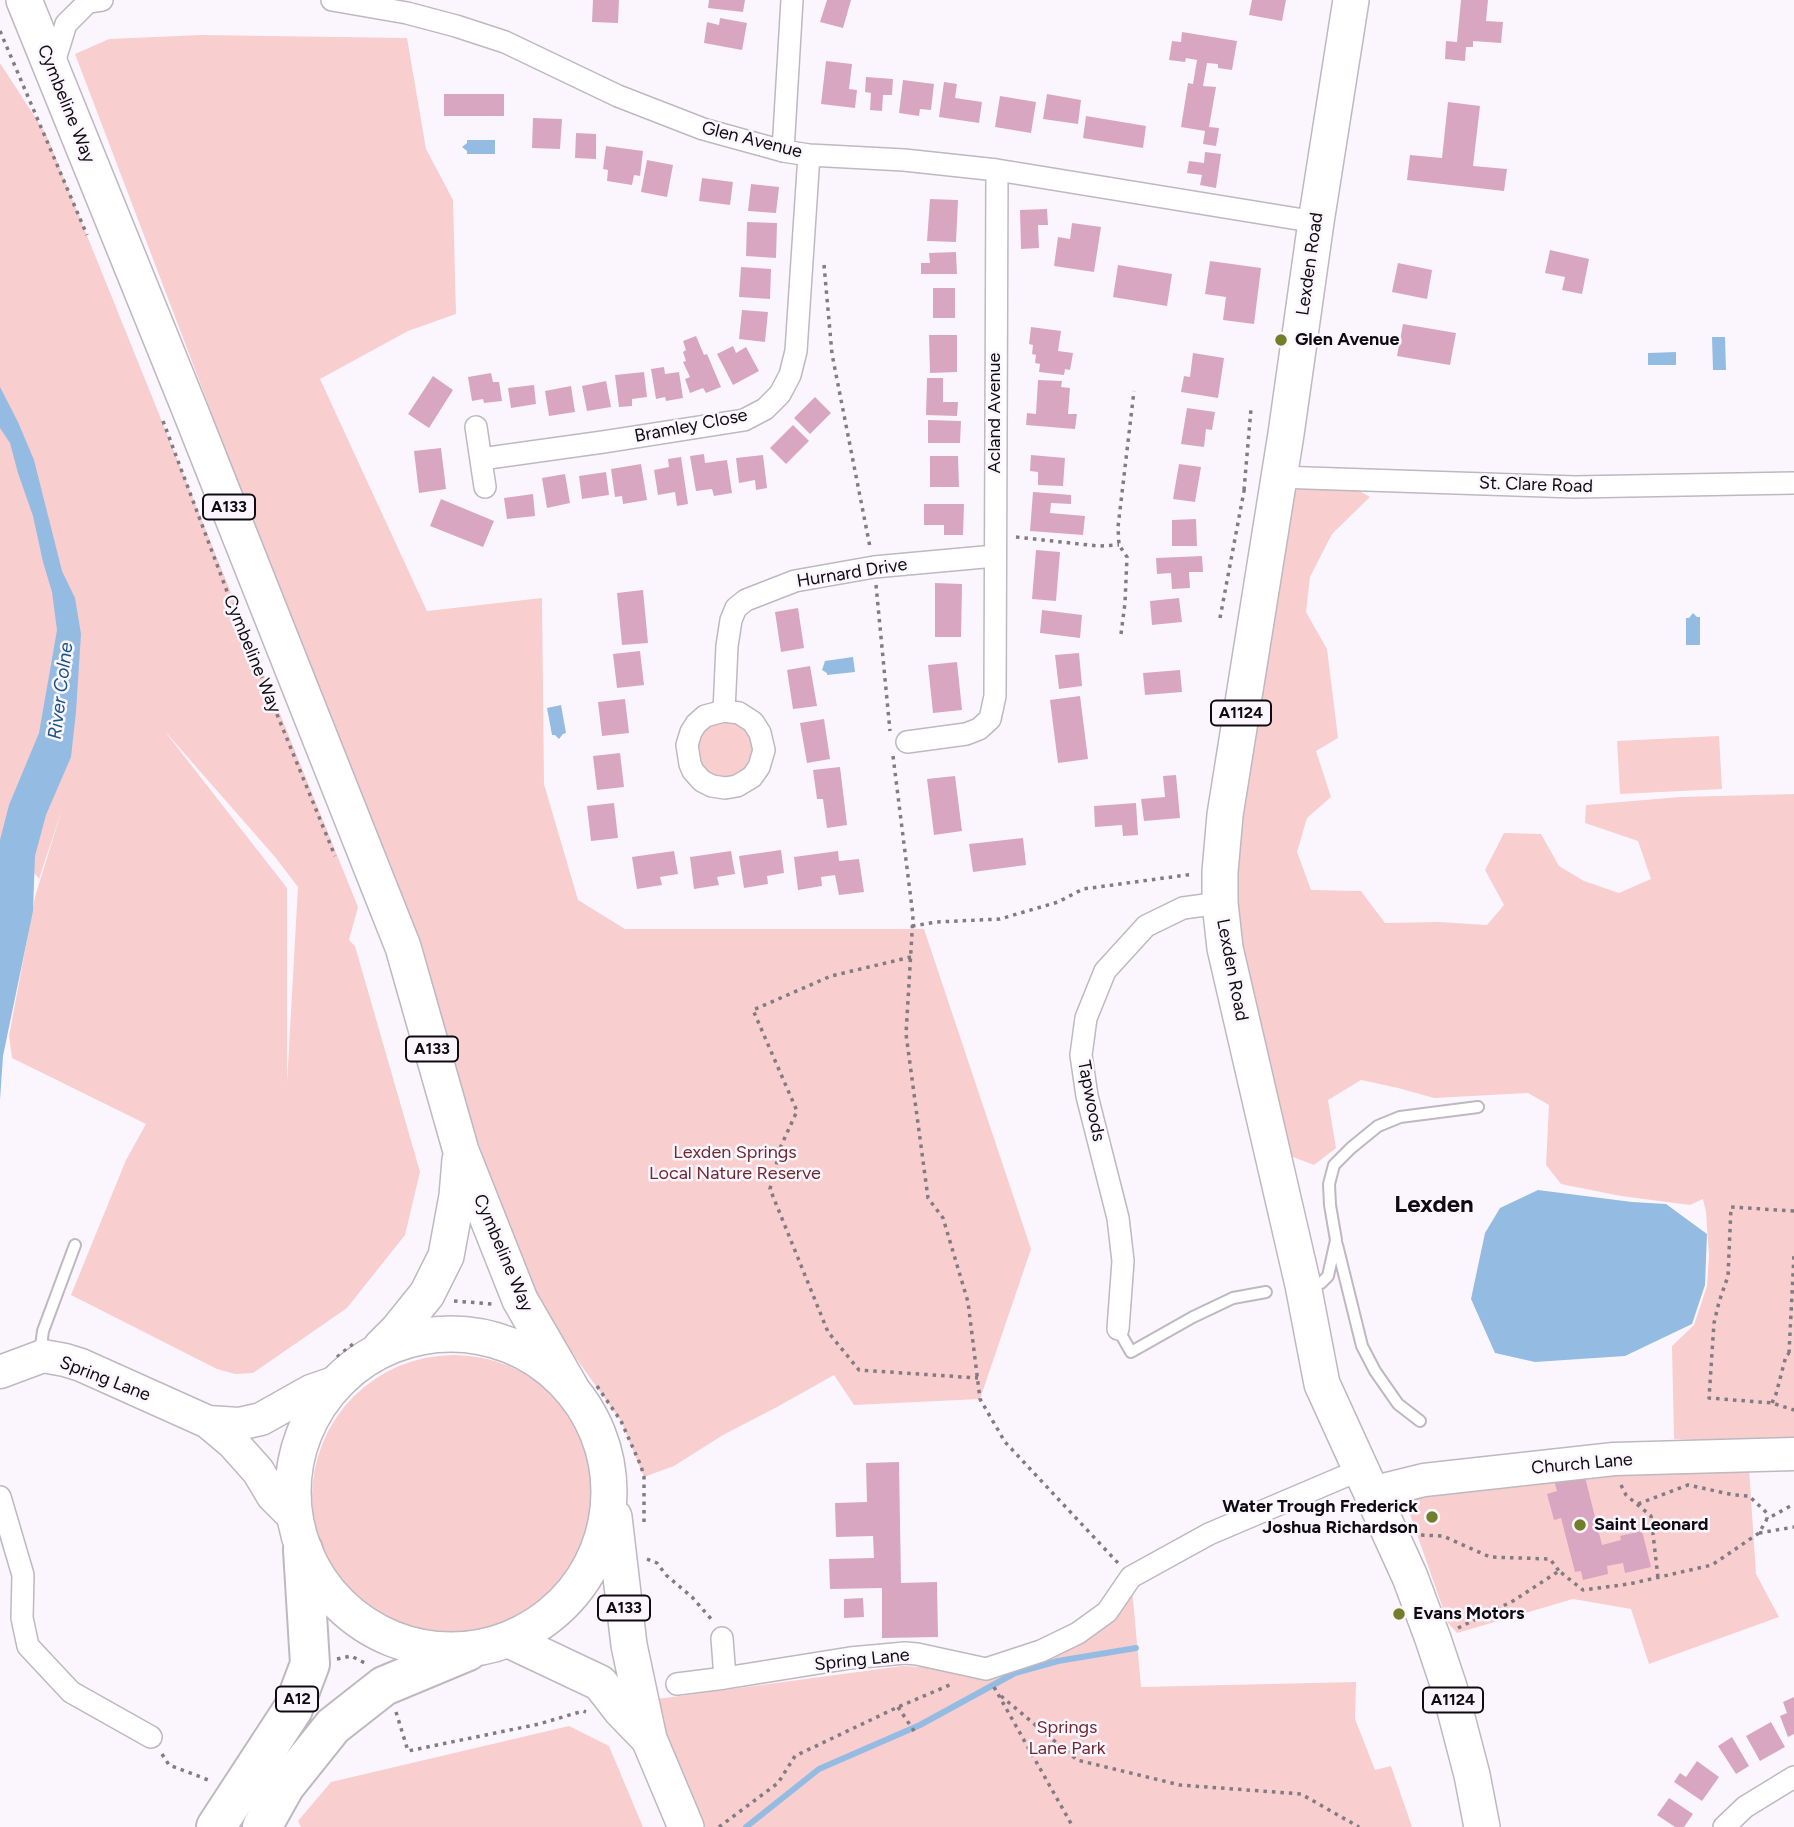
<!DOCTYPE html>
<html>
<head>
<meta charset="utf-8">
<style>
	body { margin:0 }
	canvas { display:block; background:#fbf6fe }
</style>
</head>
<body>
<canvas width="1794" height="1827"></canvas>
<script>
const ctx = document.querySelector('canvas').getContext('2d');
ctx.lineJoin = 'round';
function fillPath(path, color) { ctx.fillStyle = color; ctx.fill(path, 'evenodd'); }
const toPath = rows => new Path2D(rows.map(r => 'M' + r).join(''));
function strokePath(path, color, width, dash) { ctx.strokeStyle = color; ctx.lineWidth = width; ctx.lineCap = dash ? 'butt' : 'round'; ctx.setLineDash(dash || []); ctx.stroke(path); }
function label(font, color, halo, rows, align = 'center') {
  ctx.font = font + ' Figtree,sans-serif'; ctx.lineWidth = 5; ctx.setLineDash([]); ctx.textBaseline = 'middle'; ctx.strokeStyle = halo; ctx.fillStyle = color; for (const [text, x, y, turn = 0] of rows) {
    ctx.save(); ctx.translate(x, y); ctx.rotate((+turn || 0) * Math.PI / 180); ctx.textAlign = isNaN(turn) ? turn : align; if (halo) ctx.strokeText(text, 0, 0); ctx.fillText(text, 0, 0); ctx.restore();
  }
}
fillPath(toPath([
	[201,35,407,38,426,149,453,200,456,314,408,331,320,379,427,611,542,598,544,784,578,900,625,929,924,929,1031,1249,980,1399,854,1405,834,1375,777,1407,723,1435,674,1466,644,1477,621,1421,530,1294,473,1127,417,953,75,54,109,39],
	[0,63,46,134,358,907,349,940,355,946,420,1172,405,1235,347,1308,253,1373,235,1374,217,1369,71,1295,126,1160,146,1124,12,1058,9,1036,35,897,63,806,39,879,3,833,0,843],
	[163,729,275,857,298,887,287,1083,287,888],
	[1345,483,1370,497,1332,534,1310,577,1306,612,1327,649,1338,738,1316,751,1331,797,1307,818,1297,852,1311,890,1361,891,1385,923,1439,922,1487,925,1504,905,1485,870,1504,833,1541,834,1559,866,1584,881,1619,893,1651,879,1638,841,1585,823,1586,805,1680,797,1794,794,1794,1444,1674,1439,1672,1346,1694,1325,1707,1286,1709,1255,1706,1212,1703,1199,1690,1205,1621,1196,1561,1184,1546,1165,1549,1105,1528,1093,1434,1098,1398,1088,1361,1080,1328,1100,1336,1148,1314,1165,1285,1154,1240,980,1238,888,1243,799,1280,547,1298,484],
	[724,716,753,733,754,763,730,781,701,773,696,733],
	[1719,736,1722,789,1620,794,1617,741],
	'312 1497a142 142 0 1 1 284 0a142 142 0 1 1-284 0Z',
	[1749,1468,1756,1574,1779,1617,1649,1664,1631,1609,1573,1599,1457,1633,1448,1623,1405,1500,1530,1472],
	[1131,1577,1141,1687,1356,1682,1355,1719,1375,1770,1391,1766,1412,1827,703,1827,650,1700,902,1666,977,1670,1078,1633],
	[569,1726,609,1746,643,1827,301,1827,298,1821,331,1782]
]), '#f9cece');
fillPath(toPath([
	[467,140,495,140,495,154,467,154,467,151,462,147,467,143],
	[1712,337,1725,337,1726,370,1713,370],
	[1676,352,1676,365,1648,365,1648,353],
	[0,387,18,422,34,460,62,571,75,598,81,634,76,712,71,757,46,815,35,856,33,911,3,1056,0,1100,0,840,9,805,39,733,57,630,52,592,43,562,33,516,18,473,10,443,0,428],
	[1693,613,1697,617,1700,617,1700,645,1686,645,1686,618,1689,618],
	[853,657,855,672,827,675,827,673,822,670,825,661],
	[561,705,566,733,563,734,559,739,555,735,552,735,547,708],
	[1538,1190,1632,1202,1666,1204,1707,1234,1705,1285,1692,1324,1625,1356,1535,1362,1495,1353,1471,1299,1485,1233,1500,1208]
]), '#94bce3');
strokePath(toPath([
	[746,1827,819,1769,920,1725,1015,1673,1058,1661,1136,1648]
]), '#94bce3', 6);
fillPath(toPath([
	[593,0,619,0,618,23,592,22],
	[709,0,745,0,743,12,708,8],
	[827,0,851,0,843,28,820,22],
	[1252,0,1286,0,1282,21,1249,15],
	[1461,0,1488,0,1486,21,1503,22,1501,43,1473,41,1473,47,1466,47,1465,61,1445,59,1446,41,1457,42],
	[720,18,747,23,742,50,704,43,707,22,719,25],
	[1182,32,1237,41,1232,70,1218,68,1218,64,1207,63,1203,86,1216,87,1209,127,1219,128,1216,146,1203,144,1205,131,1181,127,1188,83,1193,84,1197,60,1186,58,1185,62,1169,60,1172,41,1181,42],
	[826,61,852,64,849,89,857,90,855,108,821,104],
	[866,77,893,79,892,95,883,95,882,111,870,110,871,93,865,92],
	[903,80,934,84,931,110,920,109,919,116,899,113],
	[944,82,957,84,955,98,982,102,979,123,939,117],
	[444,94,504,94,504,116,444,116],
	[1047,94,1081,100,1078,124,1043,119],
	[1000,96,1036,102,1031,133,995,127],
	[1448,102,1480,106,1473,166,1507,169,1504,191,1407,180,1410,155,1442,158],
	[1086,116,1146,126,1143,148,1083,138],
	[533,118,562,119,560,149,532,148],
	[576,133,596,134,596,159,575,158],
	[606,146,643,151,640,176,634,175,632,185,607,181,608,170,603,169],
	[1205,152,1221,154,1216,188,1200,185,1202,175,1187,173,1189,161,1204,163],
	[647,160,673,165,667,197,641,192],
	[702,178,733,182,730,205,699,201],
	[751,184,779,187,776,213,748,211],
	[930,199,958,200,956,242,927,241],
	[1047,209,1048,225,1038,225,1039,248,1021,249,1020,210],
	[747,222,777,223,776,258,746,256],
	[1072,223,1101,227,1094,272,1054,266,1058,237,1070,239],
	[1550,250,1589,259,1582,294,1562,290,1565,277,1545,273],
	[956,252,957,274,921,274,921,263,930,263,929,253],
	[1210,261,1261,268,1254,324,1223,320,1226,297,1205,294],
	[1398,263,1432,270,1427,299,1392,292],
	[1118,265,1172,274,1167,306,1113,297],
	[741,267,771,269,770,299,739,297],
	[933,288,955,288,955,318,933,318],
	[742,310,768,312,765,342,739,339],
	[1403,324,1456,333,1450,365,1397,356],
	[1031,327,1061,331,1058,351,1073,353,1070,370,1065,369,1064,375,1039,372,1040,364,1035,363,1036,355,1032,354,1033,345,1029,344],
	[929,335,957,335,957,372,930,373],
	[696,336,704,355,707,354,721,387,706,393,703,388,690,393,685,379,690,377,683,362,686,361,683,352,686,350,683,341],
	[733,346,736,353,746,347,759,371,733,385,717,354],
	[1193,353,1224,358,1218,398,1181,392,1184,376,1190,377],
	[664,367,665,374,679,372,683,398,666,401,665,397,656,399,651,369],
	[644,372,647,397,632,399,632,406,619,407,615,375],
	[491,373,493,382,499,382,502,401,484,403,483,399,472,401,468,377],
	[433,376,453,390,429,428,408,414],
	[927,378,943,378,943,402,958,402,957,416,926,415],
	[1038,380,1062,381,1061,387,1070,388,1068,414,1077,414,1075,429,1026,425,1027,413,1036,414],
	[606,381,611,407,587,411,582,386],
	[534,385,536,404,511,408,508,388],
	[571,386,575,412,549,416,545,391],
	[815,397,831,413,810,434,794,418],
	[1187,408,1215,412,1212,430,1206,429,1204,447,1181,444],
	[928,420,961,421,960,443,928,443],
	[793,425,809,441,786,464,770,448],
	[441,448,446,489,419,493,414,451],
	[704,454,705,463,727,460,732,493,714,496,712,489,696,491,690,456],
	[763,455,767,488,756,490,755,480,739,483,736,458],
	[1031,455,1065,458,1063,486,1038,485,1038,472,1030,471],
	[930,456,958,456,959,487,930,487],
	[681,457,688,504,677,506,675,492,658,495,654,470,669,467,668,459],
	[641,464,647,500,623,504,622,496,615,497,611,469],
	[1179,464,1201,467,1195,502,1173,499],
	[606,472,609,495,582,499,579,476],
	[565,474,570,503,547,508,542,478],
	[1033,492,1071,495,1071,504,1051,503,1050,513,1085,516,1083,535,1030,531],
	[533,494,535,516,507,519,504,498],
	[441,499,494,521,483,547,430,526],
	[924,504,964,504,963,535,944,535,944,525,924,525],
	[1196,519,1197,546,1172,546,1172,520],
	[1036,550,1060,552,1056,601,1032,599],
	[1202,556,1203,572,1189,572,1190,588,1172,589,1171,573,1157,574,1156,558],
	[935,583,962,584,961,637,935,637],
	[643,590,648,643,622,645,617,593],
	[1179,598,1182,622,1152,625,1150,601],
	[798,608,804,648,781,652,775,612],
	[1042,610,1082,615,1080,638,1040,633],
	[640,651,644,685,617,688,613,654],
	[1079,653,1082,686,1059,689,1055,655],
	[957,662,962,710,933,713,928,665],
	[810,666,817,706,793,709,787,670],
	[1180,670,1182,692,1145,695,1143,673],
	[1080,696,1088,759,1058,763,1050,700],
	[625,699,629,733,602,736,598,702],
	[824,719,830,759,807,763,800,723],
	[620,753,624,787,597,790,593,756],
	[840,767,847,825,827,828,823,799,817,799,813,770],
	[1176,775,1180,818,1144,821,1141,799,1165,797,1163,776],
	[955,776,962,831,934,835,927,779],
	[614,803,618,838,591,841,587,806],
	[1136,803,1138,835,1123,836,1122,825,1095,827,1094,806],
	[1023,838,1026,865,973,872,969,844],
	[781,850,784,873,767,876,768,884,744,888,739,856],
	[674,851,678,874,660,877,662,885,637,889,632,857],
	[731,851,735,874,717,877,719,885,694,889,690,857],
	[838,851,839,861,859,859,864,892,839,895,835,875,821,877,822,886,798,890,794,857],
	[899,1462,901,1583,937,1582,938,1637,882,1638,882,1588,830,1589,829,1559,874,1558,873,1536,836,1537,835,1503,867,1502,866,1463],
	[1584,1473,1602,1545,1621,1540,1620,1536,1642,1531,1651,1567,1625,1573,1623,1563,1607,1566,1608,1574,1583,1580,1581,1571,1575,1572,1561,1518,1554,1520,1547,1494,1557,1491,1554,1480],
	[863,1598,864,1617,844,1618,844,1599],
	[1794,1697,1794,1734,1788,1737,1780,1716,1787,1713,1783,1702],
	[1771,1722,1785,1747,1760,1761,1746,1736],
	[1732,1737,1749,1766,1736,1774,1718,1746],
	[1697,1761,1719,1777,1702,1801,1674,1782,1680,1773,1686,1777],
	[1669,1798,1693,1814,1684,1827,1675,1827,1657,1815]
]), '#d9a6c1');
const lane = toPath([
	[1337,1245,1362,1346,1375,1371,1398,1404,1420,1421],
	[1309,1284,1321,1283,1328,1276,1336,1240,1330,1205,1329,1184,1334,1165,1351,1148,1378,1126,1400,1117,1478,1107],
	[1118,1329,1131,1352,1193,1317,1233,1298,1266,1292],
	[43,1355,41,1346,43,1331,75,1245]
]);
const street = toPath([
	[332,0,407,13,456,26,505,42,618,96,703,129,783,151,809,155,904,160,997,170,1316,222],
	[52,69,66,24,88,2,102,0],
	[783,151,792,0],
	[476,427,485,487],
	[481,459,603,442,744,420,765,409,780,394,790,375,796,351,809,155],
	[1278,477,1575,487,1794,483],
	[724,711,705,716,696,724,691,732,687,745,690,764,693,771,702,781,712,786,725,788,737,786,752,777,759,767,764,750,760,733,753,722,739,713,724,711,727,646,731,620,736,608,746,600,795,581,874,567,995,556],
	[907,742,966,734,979,729,990,719,995,696,997,170],
	[1118,1329,1123,1261,1118,1218,1087,1096,1081,1055,1086,1018,1105,971,1146,926,1183,908,1220,903],
	[0,1497,23,1575,22,1618,28,1646,71,1692,151,1737],
	[722,1638,725,1678],
	[677,1684,725,1678,850,1658,905,1653,917,1654,986,1669,1041,1651,1078,1633,1107,1612,1131,1577,1209,1534,1343,1477,1361,1471],
	[1724,1827,1745,1807,1794,1777]
]);
const secondary = toPath([
	[0,1372,43,1356,65,1360,81,1365,208,1422,233,1443,258,1471,273,1496,294,1517],
	[208,1422,239,1424,261,1419,311,1391,340,1381],
	[1371,1493,1424,1480,1614,1459,1794,1454]
]);
const primary = toPath([
	[24,0,190,410,403,947,461,1151,520,1300,571,1388],
	[1351,0,1316,222,1286,434,1225,815,1220,872,1220,903,1225,948,1303,1285,1322,1384,1410,1577,1433,1639,1449,1687,1472,1775,1482,1827],
	'293 1492a158 158 0 1 1 316 0a158 158 0 1 1-316 0Z',
	[381,1347,398,1330,427,1294,446,1256,457,1196,460,1160],
	[614,1517,629,1645,649,1739,686,1827],
	[509,1640,600,1683,621,1710,649,1739]
]);
const highway = toPath([
	[216,1827,293,1709,310,1664,303,1550],
	[262,1827,285,1786,333,1726,384,1686,468,1651]
]);
strokePath(lane, '#beb8c1', 14);
strokePath(street, '#beb8c1', 24);
strokePath(secondary, '#beb8c1', 35);
strokePath(primary, '#beb8c1', 38);
strokePath(highway, '#beb8c1', 42);
strokePath(toPath([
	[0,31,87,235],
	[824,265,832,354,870,547],
	[163,421,231,602,335,856],
	[1244,490,1251,409],
	[1016,537,1098,546,1119,545],
	[876,585,890,731],
	[1220,618,1244,491,1249,492],
	[1121,634,1125,603,1127,557,1119,545,1118,527,1134,391],
	[893,756,913,916,906,1034,928,1198,943,1218,968,1302,980,1399,1005,1442,1118,1563],
	[912,926,937,922,1000,919,1058,902,1083,889,1194,874],
	[911,957,831,976,753,1010,797,1111,781,1146,770,1189,828,1332,859,1370,978,1378],
	[1794,1211,1731,1207,1728,1276,1719,1302,1714,1323,1709,1398,1772,1403,1794,1410],
	[454,1301,492,1304],
	[1789,1353,1794,1255],
	[337,1357,353,1344],
	[597,1386,621,1421,641,1466,644,1477,644,1527],
	[1772,1403,1776,1394,1786,1356,1789,1353,1794,1355],
	[1621,1485,1626,1495,1651,1516,1658,1578],
	[1638,1504,1688,1485,1734,1495,1749,1496,1767,1513,1767,1519],
	[1759,1533,1794,1527],
	[1421,1535,1443,1536,1490,1557,1550,1559,1559,1571],
	[647,1559,657,1563,666,1575,692,1597,712,1620],
	[1458,1628,1513,1601,1559,1571,1583,1590,1629,1584,1712,1565,1759,1533,1767,1519,1794,1504],
	[337,1659,351,1656,365,1663],
	[994,1687,1073,1827],
	[1001,1696,1077,1760,1180,1785,1301,1794,1359,1827],
	[898,1707,916,1734],
	[396,1712,408,1751,539,1724,583,1711,586,1712],
	[162,1754,169,1765,211,1781],
	[719,1827,778,1783,795,1756,898,1707,952,1684]
]), '#807c82', 3.5, [3.5, 5]);
strokePath(lane, '#fff', 10);
strokePath(street, '#fff', 21);
strokePath(secondary, '#fff', 32);
strokePath(primary, '#fff', 35);
strokePath(highway, '#fff', 38);
for (const [x, y, r, color] of [
	[1281,340,7,"#737e2a"],
	[1432,1517,7,"#737e2a"],
	[1580,1525,7,"#737e2a"],
	[1399,1614,7,"#737e2a"]
]) { const dot = new Path2D(); dot.arc(x, y, r, 0, 2 * Math.PI); ctx.fillStyle = color; ctx.fill(dot); strokePath(dot, '#fbf6fe', 2.5); }
for (const [x, y, w] of [
	[229,507,52],
	[1241,713,60],
	[432,1049,52],
	[624,1608,52],
	[297,1699,42],
	[1453,1700,60]
]) { const box = new Path2D(); box.roundRect(x - w / 2, y - 12.5, w, 25, 5); ctx.fillStyle = '#fbf6fe'; ctx.fill(box); strokePath(box, '#0e0c10', 2); }
label('bold 16px', '#0e0c10', null, [
	["A133",229,507],
	["A1124",1241,713],
	["A133",432,1049],
	["A133",624,1608],
	["A12",297,1699],
	["A1124",1453,1700]
]);
label('18px', '#0e0c10', '#fbf6fe', [
	["Cymbeline Way",66,104,68],
	["Glen Avenue",752,140,14],
	["Lexden Road",1310,264,-82],
	["Acland Avenue",995,413,-90],
	["Bramley Close",691,426,-11],
	["St. Clare Road",1536,485,2],
	["Hurnard Drive",852,573,-9],
	["Cymbeline Way",252,654,68],
	["Lexden Road",1232,970,79],
	["Tapwoods",1091,1101,79],
	["Cymbeline Way",503,1253,67],
	["Spring Lane",105,1379,21],
	["Church Lane",1582,1464,-5],
	["Spring Lane",862,1660,-6]
]);
label('bold 18px', '#0e0c10', '#fbf6fe', [
	["Glen Avenue",1295,340],
	["Water Trough Frederick",1418,1507,"right"],
	["Joshua Richardson",1418,1528,"right"],
	["Saint Leonard",1594,1525],
	["Evans Motors",1413,1614]
], 'left');
label('18px', '#6f292f', '#fbf6fe', [
	["Lexden Springs",735,1153],
	["Local Nature Reserve",735,1174],
	["Springs",1067,1728],
	["Lane Park",1067,1749]
]);
label('italic 19px', '#185384', '#fbf6fe', [
	["River Colne",61,691,-83]
]);
label('bold 24px', '#0e0c10', '#fbf6fe', [
	["Lexden",1434,1205]
]);
</script>
</body>
</html>
